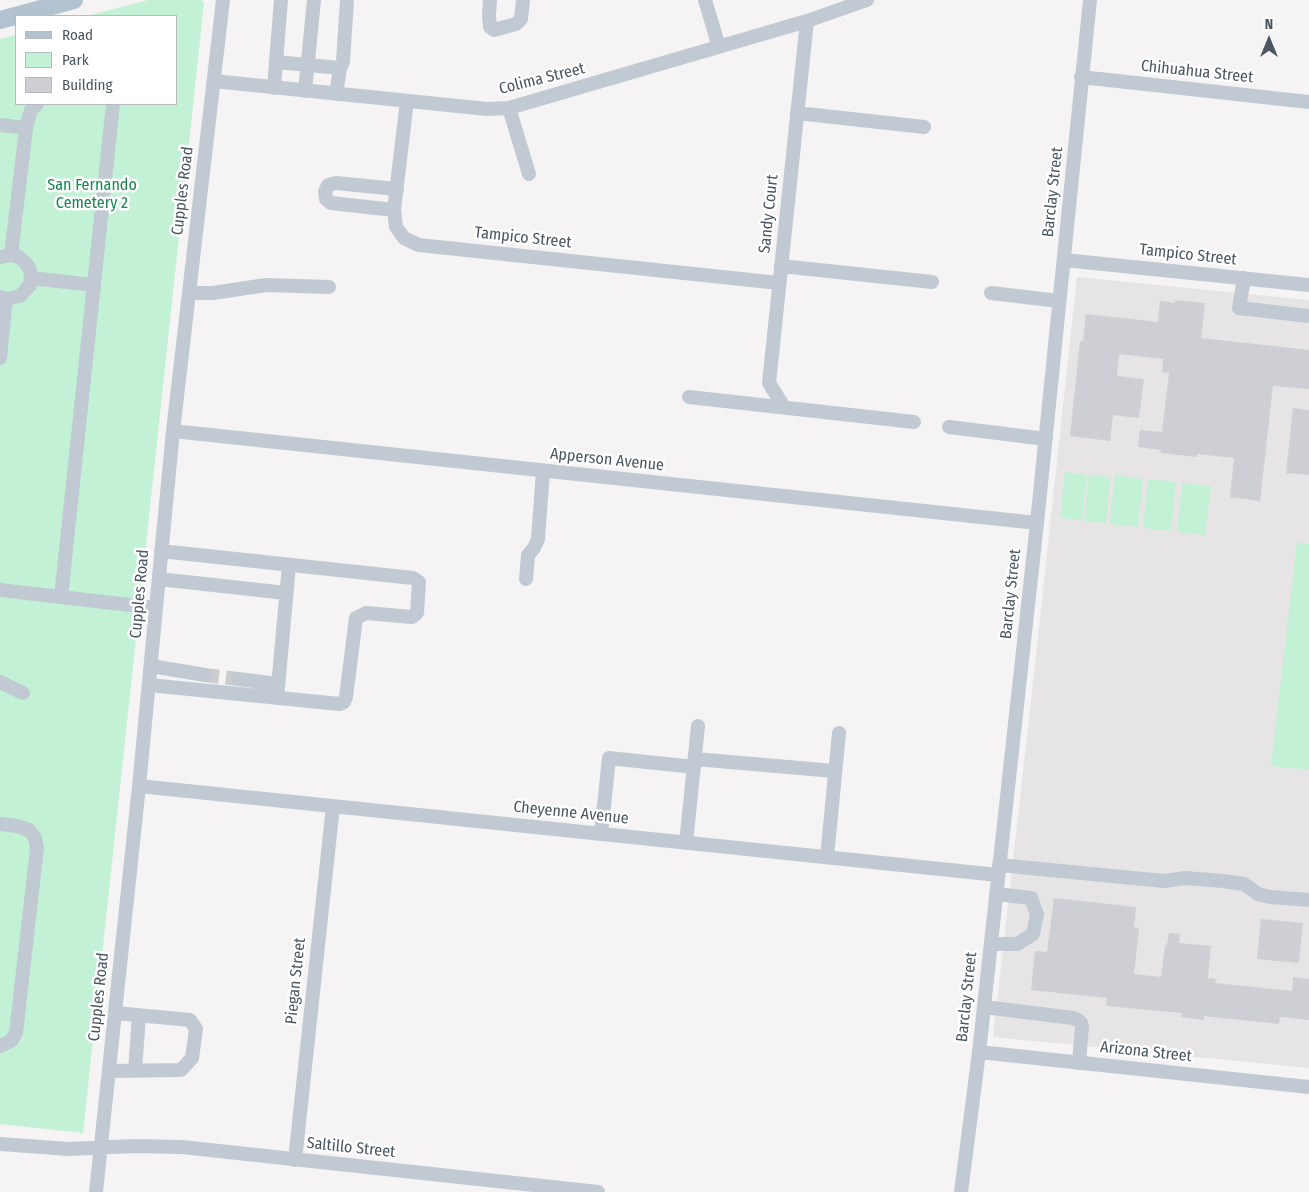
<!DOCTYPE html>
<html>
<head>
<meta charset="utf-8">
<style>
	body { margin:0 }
	#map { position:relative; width:1309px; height:1192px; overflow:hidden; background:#f5f3f3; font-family:"Fira Sans Condensed",sans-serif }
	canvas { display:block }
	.legend { position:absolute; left:15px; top:15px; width:162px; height:90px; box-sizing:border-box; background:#fff; border:1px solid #b7bbc0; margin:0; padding:6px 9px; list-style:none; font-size:15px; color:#4a5661 }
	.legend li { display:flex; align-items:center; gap:10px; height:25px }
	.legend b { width:25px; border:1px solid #b7bbc0 }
	.north { position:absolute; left:1244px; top:15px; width:50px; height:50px; -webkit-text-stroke:4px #fff; paint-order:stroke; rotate:0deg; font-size:14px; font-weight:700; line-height:20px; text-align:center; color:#4a5661 }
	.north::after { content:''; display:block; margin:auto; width:18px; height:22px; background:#4a5661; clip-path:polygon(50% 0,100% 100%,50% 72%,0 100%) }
</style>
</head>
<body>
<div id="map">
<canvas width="1309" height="1192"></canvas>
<ul class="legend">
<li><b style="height:6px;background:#b3c2d1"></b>Road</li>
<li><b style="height:14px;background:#c3f1d5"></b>Park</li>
<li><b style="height:14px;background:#cdcfd5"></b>Building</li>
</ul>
<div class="north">N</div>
</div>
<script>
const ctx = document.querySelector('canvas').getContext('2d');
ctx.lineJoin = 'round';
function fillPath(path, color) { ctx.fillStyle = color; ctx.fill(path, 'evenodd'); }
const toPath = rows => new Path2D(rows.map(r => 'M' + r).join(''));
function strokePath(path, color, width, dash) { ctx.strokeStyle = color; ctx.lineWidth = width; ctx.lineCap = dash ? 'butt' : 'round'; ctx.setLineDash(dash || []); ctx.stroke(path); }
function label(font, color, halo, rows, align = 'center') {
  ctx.font = font + ' "Fira Sans Condensed",sans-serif'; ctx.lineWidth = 5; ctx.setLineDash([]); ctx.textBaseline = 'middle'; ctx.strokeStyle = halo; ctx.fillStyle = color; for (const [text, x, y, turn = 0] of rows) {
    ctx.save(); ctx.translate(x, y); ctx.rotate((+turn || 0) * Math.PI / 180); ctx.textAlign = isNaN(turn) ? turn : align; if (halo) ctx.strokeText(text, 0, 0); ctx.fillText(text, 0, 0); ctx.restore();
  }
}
fillPath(toPath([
	[1077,277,1309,300,1309,1068,993,1037,1030,710]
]), '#e6e4e5');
fillPath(toPath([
	[148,0,201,0,204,3,83,1133,0,1124,0,39,16,35,16,104,176,104,176,16,87,16],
	[1065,472,1087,475,1082,520,1060,518],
	[1089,475,1110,477,1106,523,1084,521],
	[1115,475,1143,479,1138,527,1110,524],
	[1148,479,1176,482,1171,531,1143,528],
	[1182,483,1211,486,1205,535,1177,532],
	[1297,542,1309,544,1309,770,1271,766]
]), '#c3f1d5');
fillPath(toPath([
	[1175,300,1205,303,1201,338,1309,350,1309,389,1273,386,1260,501,1230,497,1234,458,1197,454,1197,457,1160,453,1161,450,1138,447,1140,430,1162,432,1169,373,1162,372,1163,359,1119,354,1117,376,1144,379,1139,418,1113,415,1110,441,1070,436,1080,341,1083,341,1086,314,1158,322,1160,301,1175,303],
	[1293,408,1309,410,1309,475,1286,473],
	[1054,898,1136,907,1134,927,1139,928,1134,974,1161,977,1165,945,1167,945,1169,933,1180,934,1179,943,1211,946,1208,978,1216,979,1215,983,1292,991,1293,977,1309,979,1309,1020,1280,1017,1279,1024,1204,1016,1204,1020,1181,1017,1182,1013,1106,1006,1107,998,1031,990,1035,951,1047,952],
	[1261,919,1303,923,1299,963,1257,959]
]), '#cdcfd5');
strokePath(toPath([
	[205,675,238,679]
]), '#caccce', 14, [14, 7]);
strokePath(toPath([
	[490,0,489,16,490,27,494,30,516,24,521,19,523,0],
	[705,0,719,47],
	[276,62,281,0],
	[340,68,343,62,347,0],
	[1081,77,1309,102],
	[214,81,487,109,509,108,807,21,867,0],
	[274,88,276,62,340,68,336,94],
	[305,91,314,0],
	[407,101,394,210,396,227,404,238,410,241,419,245,779,283],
	[509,108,529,174],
	[797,113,924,127],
	[0,125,26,128],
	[394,210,331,203,326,199,325,192,328,185,336,183,397,189],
	[11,255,26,128,31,110,37,104],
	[0,257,11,255,19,257,26,263,30,270,31,278,30,285,20,296,6,299,0,297],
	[1064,260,1309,285],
	[781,266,932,282],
	[31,278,94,285],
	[1244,278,1239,308,1309,316],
	[189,293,213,293,266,285,329,287],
	[991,293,1059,301],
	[0,358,6,299],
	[689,397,914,422],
	[784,407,769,383,807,21],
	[949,427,1046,439],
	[173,431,1037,523],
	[159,579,286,593],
	[526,579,528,555,534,548,538,539,543,471],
	[0,590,156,608],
	[61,597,113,104],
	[151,666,205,675],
	[238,679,278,684],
	[0,682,23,693],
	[149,685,340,704,344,702,346,697,356,618,366,613,412,617,417,613,419,582,413,578,161,551],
	[277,698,289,565],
	[695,759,834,771],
	[139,786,998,875],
	[0,824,17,826,29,830,35,838,37,848,16,1033,11,1041,0,1046],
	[601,834,609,758,694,767],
	[686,843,698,726],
	[827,857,839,733],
	[999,865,1164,881,1185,878,1223,881,1244,884,1258,894,1270,897,1309,900],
	[991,944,1017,944,1033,934,1037,914,1031,898,996,894],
	[984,1007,1073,1018,1078,1020,1081,1023,1082,1027,1079,1063],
	[979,1052,1309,1087],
	[109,1071,181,1070,192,1058,196,1029,190,1020,115,1013],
	[135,1071,139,1015],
	[0,1144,69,1149,134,1146,182,1147,598,1192],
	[295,1160,333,806],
	[96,1192,139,786,173,431,223,0],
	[961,1192,979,1052,1037,523,1090,0]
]), '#c1cad2', 14);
strokePath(toPath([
	[0,20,74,0]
]), '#b3c2d1', 18);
label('16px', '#4a5661', '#fff', [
	["Chihuahua Street",1197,72,6],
	["Colima Street",542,79,-14],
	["Cupples Road",183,191,-83],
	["Barclay Street",1053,192,-84],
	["Sandy Court",769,214,-84],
	["Tampico Street",523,238,6],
	["Tampico Street",1188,255,6],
	["Apperson Avenue",607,460,6],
	["Cupples Road",140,594,-85],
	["Barclay Street",1011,594,-84],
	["Cheyenne Avenue",571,813,6],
	["Piegan Street",296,981,-84],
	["Cupples Road",99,997,-84],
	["Barclay Street",967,997,-84],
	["Arizona Street",1146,1052,6],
	["Saltillo Street",351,1148,6]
]);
label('16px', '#17864f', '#fff', [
	["San Fernando",92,186],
	["Cemetery 2",92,204]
]);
</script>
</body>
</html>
